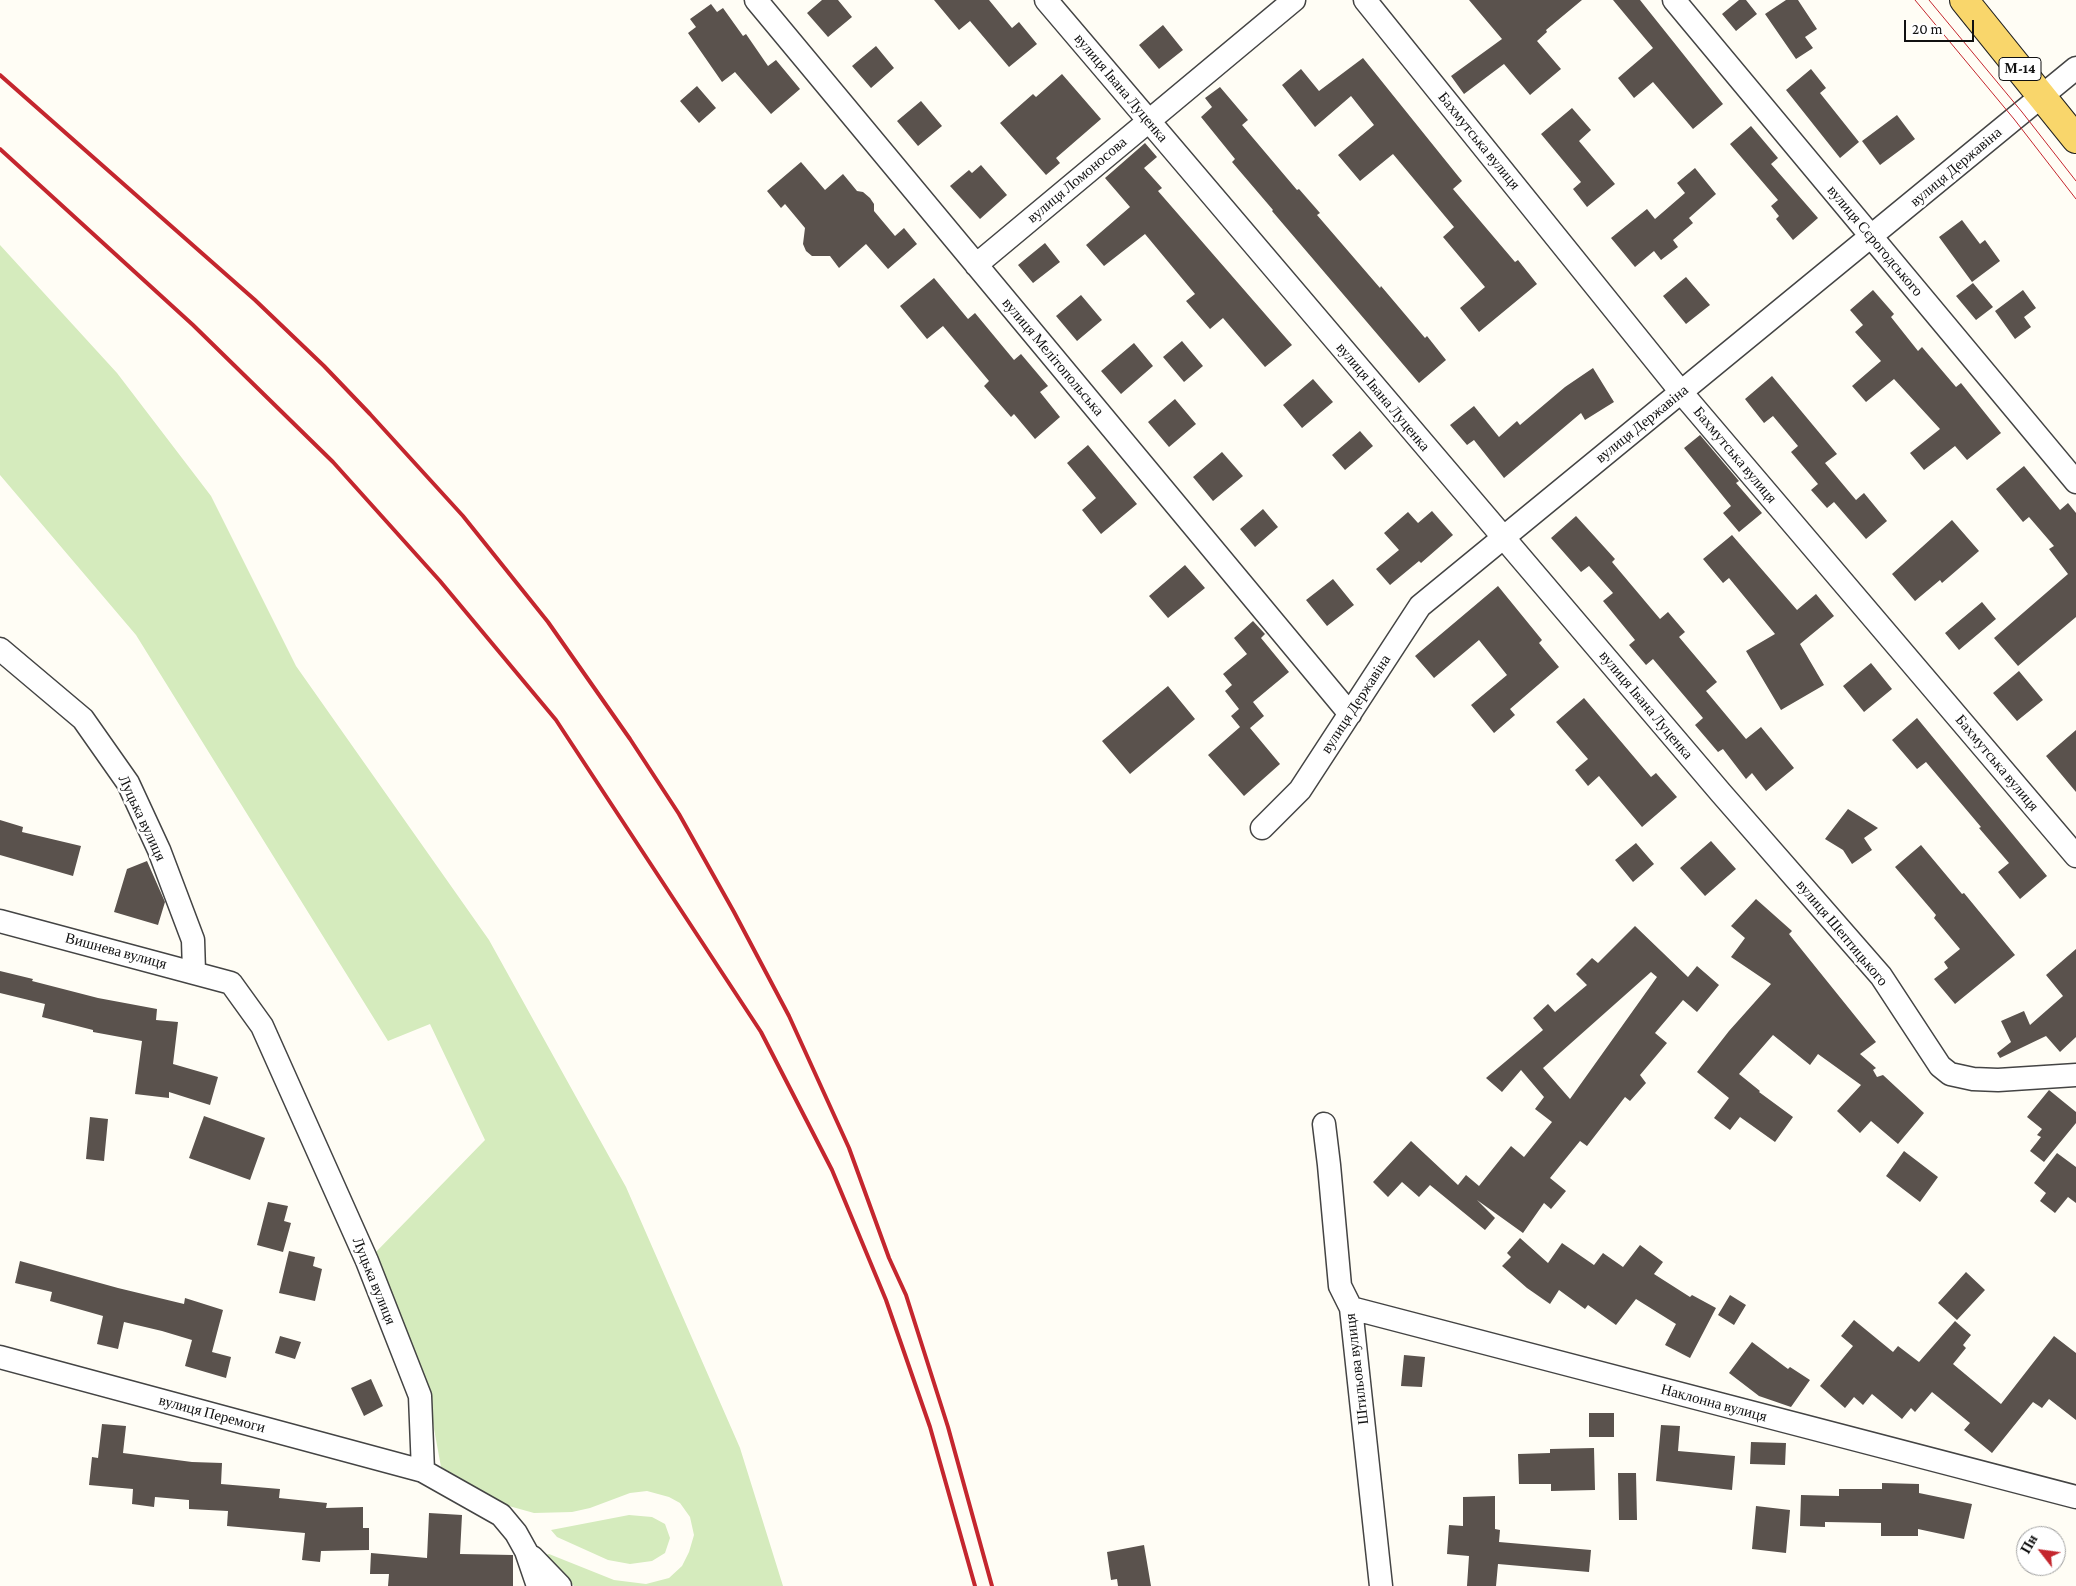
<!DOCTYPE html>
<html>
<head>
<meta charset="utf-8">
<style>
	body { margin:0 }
	#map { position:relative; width:2076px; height:1586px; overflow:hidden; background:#fffdf5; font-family:"Crimson Pro",serif }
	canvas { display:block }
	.north { position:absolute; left:2016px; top:1526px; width:50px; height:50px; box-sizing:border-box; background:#fff; border:1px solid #a0a0a0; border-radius:50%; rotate:300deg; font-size:14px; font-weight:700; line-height:20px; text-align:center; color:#111 }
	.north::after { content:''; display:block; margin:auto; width:18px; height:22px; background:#c4262e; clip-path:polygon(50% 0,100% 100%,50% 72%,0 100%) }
	.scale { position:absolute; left:1904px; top:20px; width:70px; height:22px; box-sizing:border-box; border:2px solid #111; border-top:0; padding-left:6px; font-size:15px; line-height:18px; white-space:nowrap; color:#111; -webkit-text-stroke:4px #fff; paint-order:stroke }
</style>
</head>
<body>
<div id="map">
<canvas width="2076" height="1586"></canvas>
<div class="north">Пн</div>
<div class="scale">20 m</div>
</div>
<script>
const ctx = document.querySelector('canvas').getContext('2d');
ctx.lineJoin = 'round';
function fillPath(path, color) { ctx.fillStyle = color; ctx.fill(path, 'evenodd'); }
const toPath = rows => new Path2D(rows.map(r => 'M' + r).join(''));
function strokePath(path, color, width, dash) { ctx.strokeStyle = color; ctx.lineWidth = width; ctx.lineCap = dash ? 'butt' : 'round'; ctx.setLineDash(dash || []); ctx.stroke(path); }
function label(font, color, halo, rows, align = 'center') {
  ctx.font = font + ' "Crimson Pro",serif'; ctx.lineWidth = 5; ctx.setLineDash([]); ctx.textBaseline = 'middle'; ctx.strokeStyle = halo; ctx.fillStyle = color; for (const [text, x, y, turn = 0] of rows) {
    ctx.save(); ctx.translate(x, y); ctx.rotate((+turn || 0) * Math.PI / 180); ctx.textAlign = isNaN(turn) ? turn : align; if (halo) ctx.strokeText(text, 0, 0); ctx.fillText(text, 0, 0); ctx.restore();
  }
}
fillPath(toPath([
	[0,245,117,373,211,496,296,666,489,940,626,1187,740,1448,783,1586,574,1586,543,1556,549,1554,614,1580,646,1584,669,1578,682,1566,689,1552,694,1535,690,1517,680,1503,669,1497,647,1491,630,1493,590,1508,572,1512,534,1513,509,1506,441,1467,428,1396,374,1254,485,1140,430,1024,388,1041,136,635,0,475],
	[629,1515,652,1517,665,1524,670,1538,665,1553,652,1561,630,1564,608,1560,557,1537,551,1530]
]), '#d5ebbd');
fillPath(toPath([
	[822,0,838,0,852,17,828,37,807,13],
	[934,0,989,0,1012,28,1019,22,1037,44,1009,67,970,21,959,30],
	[1469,0,1582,0,1546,30,1547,32,1537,41,1561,69,1530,95,1504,64,1464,94,1451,76,1502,39],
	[1613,0,1640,0,1723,104,1693,129,1653,82,1634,98,1618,78,1653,48],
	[1739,0,1746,0,1757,14,1736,31,1722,14],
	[1786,0,1798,0,1817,29,1805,37,1813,48,1796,59,1765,14],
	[711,4,717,12,723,8,743,36,746,34,768,66,776,60,800,89,771,114,735,72,722,82,688,33,696,27,690,19],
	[1163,25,1183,50,1159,69,1139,45],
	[876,46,894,68,871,88,852,66],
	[1363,58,1462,181,1453,189,1515,262,1518,260,1537,284,1479,332,1460,308,1485,287,1443,237,1454,227,1393,154,1360,181,1338,155,1374,125,1351,96,1315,127,1282,85,1301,69,1319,91],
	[1811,69,1826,88,1820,93,1859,142,1840,158,1786,90],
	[1062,74,1101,119,1056,158,1060,163,1046,175,1000,123,1033,94,1036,97],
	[697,86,716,108,699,123,680,101],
	[1220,87,1248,120,1242,125,1297,190,1299,189,1320,213,1317,215,1380,288,1381,286,1425,338,1427,336,1446,360,1419,383,1272,211,1273,210,1232,162,1235,159,1201,117,1212,107,1205,98],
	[921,101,942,126,918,146,897,121],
	[1572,108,1591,130,1579,141,1615,184,1587,207,1573,189,1581,182,1541,134],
	[1897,115,1915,139,1880,165,1862,141],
	[1751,126,1778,158,1771,164,1818,218,1793,240,1776,219,1779,216,1771,206,1778,200,1730,144],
	[1145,143,1157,157,1144,168,1162,188,1158,191,1292,345,1265,367,1223,318,1210,329,1186,301,1195,294,1145,234,1104,266,1086,245,1130,207,1105,178],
	[801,162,825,190,843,174,857,191,863,192,870,198,874,204,874,211,895,236,904,228,917,244,888,269,866,244,839,268,830,256,812,256,806,251,803,244,805,228,785,204,781,208,767,191],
	[981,165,1007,195,980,219,950,186,969,170,972,173],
	[1695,168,1716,194,1689,218,1693,223,1673,240,1678,247,1661,260,1654,251,1635,267,1611,238,1647,209,1655,219,1685,193,1677,183],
	[1962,220,1980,244,1985,240,2000,261,1972,282,1939,237],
	[1045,243,1060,262,1033,283,1018,265],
	[1686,277,1710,305,1686,324,1663,296],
	[934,278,968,319,975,313,1014,360,1021,354,1048,386,1040,392,1060,417,1035,439,1014,414,1011,417,984,386,989,381,943,326,927,339,900,306],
	[1973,283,1993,307,1976,320,1956,296],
	[1873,290,1894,314,1891,317,1918,351,1922,347,1956,387,1961,383,2001,433,1967,460,1955,446,1924,470,1910,453,1940,429,1894,379,1866,402,1852,386,1881,361,1855,332,1863,325,1850,310],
	[2023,290,2036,308,2024,317,2031,327,2015,339,1995,311],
	[1081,295,1102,320,1077,341,1056,316],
	[1182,341,1203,366,1184,382,1163,357],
	[1134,343,1153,366,1121,394,1101,371],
	[1593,368,1614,402,1585,420,1581,413,1504,478,1474,440,1467,445,1450,425,1474,406,1499,437,1517,421,1520,425,1565,387],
	[1772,376,1837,454,1825,463,1856,500,1864,493,1887,521,1866,539,1834,502,1827,508,1811,490,1818,484,1791,452,1798,446,1773,416,1764,423,1745,399],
	[1313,379,1333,402,1302,428,1283,405],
	[1175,399,1196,424,1169,447,1148,422],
	[1360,431,1373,446,1345,470,1332,455],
	[1700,435,1739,481,1736,483,1762,513,1739,532,1723,513,1731,506,1684,448],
	[1088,445,1137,504,1101,534,1082,510,1096,498,1067,463],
	[1222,452,1243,476,1213,501,1193,477],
	[2024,466,2060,510,2068,503,2076,513,2076,617,2018,666,1994,638,2068,574,2049,549,2054,546,2029,517,2023,522,1996,489],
	[1263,509,1278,527,1255,547,1240,529],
	[1432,511,1453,535,1421,563,1419,561,1390,585,1376,569,1399,550,1384,533,1408,512,1418,523],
	[1576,516,1615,559,1612,562,1660,619,1668,612,1685,632,1679,637,1717,682,1706,691,1746,739,1761,727,1794,768,1766,791,1752,773,1746,779,1723,749,1718,752,1695,725,1703,718,1653,659,1646,665,1629,645,1635,640,1603,601,1613,593,1589,566,1581,572,1551,538],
	[1952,520,1979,551,1942,583,1940,580,1915,601,1892,574],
	[1732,535,1797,610,1816,594,1834,616,1800,644,1824,685,1781,710,1746,651,1775,634,1729,578,1723,583,1703,559],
	[1185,565,1205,588,1168,618,1149,596],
	[1333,579,1354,605,1327,626,1306,600],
	[1498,586,1542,640,1539,643,1559,667,1510,709,1515,715,1494,733,1471,705,1507,675,1479,640,1434,678,1415,656],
	[1982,602,1996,619,1959,650,1945,633],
	[1253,621,1265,634,1261,638,1289,672,1253,702,1264,716,1250,728,1280,764,1244,796,1208,755,1240,727,1231,716,1239,709,1225,691,1232,685,1223,674,1247,654,1234,638],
	[1871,663,1892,689,1864,712,1843,686],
	[2019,671,2043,700,2017,721,1993,693],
	[1168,686,1195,719,1130,774,1102,741],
	[1584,698,1651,777,1656,773,1677,797,1642,827,1599,776,1588,786,1575,770,1588,759,1556,722],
	[1917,718,2047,876,2020,899,1998,872,2009,863,1979,828,1981,827,1926,762,1917,769,1892,740],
	[2076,730,2076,792,2046,756],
	[1848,809,1878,828,1864,838,1872,850,1852,864,1843,850,1825,839],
	[0,820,23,827,22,832,81,846,73,876,0,855],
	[1711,841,1736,869,1705,896,1680,868],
	[1636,843,1654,864,1633,882,1615,860],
	[1921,845,1962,894,1964,893,2015,955,1955,1004,1934,979,1948,968,1944,962,1960,949,1934,918,1936,915,1895,867],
	[147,861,165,902,158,925,114,912,127,869],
	[1756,899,1792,931,1789,934,1876,1042,1860,1054,1876,1068,1873,1070,1877,1077,1883,1075,1924,1113,1898,1144,1871,1121,1860,1133,1837,1111,1861,1085,1818,1054,1810,1065,1773,1035,1739,1074,1760,1091,1759,1092,1793,1117,1775,1142,1740,1117,1730,1130,1714,1118,1729,1098,1697,1072,1729,1031,1771,984,1731,957,1745,938,1731,926],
	[1635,926,1688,977,1697,966,1719,985,1697,1012,1683,1000,1655,1033,1667,1043,1640,1075,1646,1083,1630,1101,1625,1097,1587,1146,1580,1141,1550,1178,1566,1191,1551,1209,1544,1203,1523,1233,1477,1200,1495,1218,1485,1230,1430,1185,1419,1197,1402,1182,1388,1197,1373,1182,1411,1141,1458,1185,1466,1175,1479,1186,1511,1146,1524,1157,1552,1122,1535,1109,1544,1097,1521,1070,1502,1092,1486,1078,1543,1030,1533,1018,1548,1004,1555,1012,1587,985,1576,974,1592,958,1598,963],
	[1651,972,1657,977,1570,1099,1543,1068],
	[2076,949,2076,1037,2060,1052,2046,1036,2000,1058,1997,1053,2011,1042,2001,1021,2024,1011,2030,1025,2063,996,2046,975],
	[0,971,33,979,32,981,98,998,157,1009,156,1020,178,1022,173,1064,218,1077,210,1105,169,1092,169,1098,135,1094,142,1041,93,1032,93,1030,42,1017,45,1004,0,993],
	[2049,1090,2076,1112,2076,1123,2044,1162,2030,1151,2041,1137,2037,1135,2042,1129,2027,1117],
	[204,1116,265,1138,250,1180,189,1158],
	[90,1117,108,1119,104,1161,86,1159],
	[1904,1151,1938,1177,1920,1202,1886,1176],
	[2057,1153,2076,1167,2076,1203,2068,1197,2055,1213,2040,1201,2046,1193,2034,1183],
	[268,1202,288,1206,284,1221,291,1223,283,1252,257,1245],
	[1520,1238,1548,1263,1562,1243,1594,1265,1603,1253,1623,1267,1640,1245,1663,1262,1654,1274,1690,1297,1692,1295,1716,1308,1690,1358,1665,1345,1676,1324,1636,1299,1616,1325,1588,1305,1585,1309,1559,1290,1550,1304,1527,1288,1502,1266,1511,1257,1507,1253],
	[289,1251,315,1257,313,1266,322,1269,315,1301,279,1293],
	[20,1261,118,1288,184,1304,185,1298,223,1310,212,1352,231,1357,226,1378,185,1366,192,1340,162,1331,124,1322,118,1349,97,1344,103,1316,50,1301,52,1292,15,1283],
	[1966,1272,1985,1290,1957,1320,1938,1303],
	[1730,1295,1746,1305,1734,1325,1718,1315],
	[1854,1320,1893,1352,1898,1346,1919,1362,1955,1321,1971,1335,1963,1345,1966,1348,1953,1364,2001,1404,2054,1336,2076,1353,2076,1420,2049,1399,2042,1408,2033,1402,1992,1453,1964,1430,1970,1423,1932,1392,1915,1412,1911,1408,1902,1419,1872,1394,1863,1405,1854,1397,1845,1408,1820,1386,1853,1346,1841,1336],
	[280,1336,301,1342,295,1359,275,1353],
	[1752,1342,1788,1369,1790,1367,1810,1380,1791,1407,1759,1396,1729,1373],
	[1404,1355,1425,1357,1422,1387,1401,1386],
	[371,1379,383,1406,364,1416,351,1388],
	[1589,1413,1614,1413,1614,1437,1589,1437],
	[102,1424,126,1426,123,1453,192,1462,222,1463,221,1484,280,1489,279,1498,327,1503,326,1508,363,1507,363,1528,369,1528,369,1550,321,1551,320,1562,302,1560,305,1533,227,1526,228,1511,189,1509,189,1500,155,1497,154,1507,132,1504,133,1489,89,1485,92,1457,98,1458],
	[1661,1425,1680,1426,1678,1451,1735,1456,1732,1490,1656,1481],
	[1751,1442,1786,1443,1785,1465,1750,1464],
	[1594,1448,1595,1490,1551,1491,1551,1484,1519,1484,1518,1454,1550,1453,1550,1449],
	[1618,1473,1636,1473,1637,1520,1619,1520],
	[1882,1483,1919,1484,1919,1493,1972,1504,1964,1539,1918,1529,1918,1536,1881,1536,1881,1523,1825,1522,1825,1527,1800,1526,1801,1495,1839,1496,1839,1489,1882,1489],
	[1495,1496,1495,1529,1500,1530,1499,1542,1591,1550,1589,1572,1498,1564,1496,1586,1467,1586,1469,1556,1447,1554,1449,1525,1463,1526,1463,1497],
	[1756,1506,1790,1510,1786,1553,1752,1549],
	[429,1513,462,1515,460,1554,513,1555,513,1586,388,1586,389,1574,370,1574,371,1553,427,1558],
	[1144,1545,1151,1586,1118,1586,1117,1579,1111,1580,1107,1552]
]), '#5a524d');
const minor = toPath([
	[756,0,1350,714],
	[1046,0,1721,793,1881,976,1940,1066,1950,1074,1973,1079,1998,1080,2076,1075],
	[1365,0,1681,392,2076,856],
	[1674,0,2076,482],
	[976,265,1294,0],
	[0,649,83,719,128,783,159,850,193,940,194,972],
	[1262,828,1300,790,1420,606,2076,68],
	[0,921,231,983,262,1026,367,1261,420,1396,423,1471],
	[1324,1124,1329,1165,1340,1286,1351,1308,1381,1586],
	[1351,1308,2076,1497],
	[0,1357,423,1471,501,1515,516,1533,526,1551,538,1586],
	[532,1557,560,1586]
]);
const primary = toPath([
	[1964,0,2076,139]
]);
strokePath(minor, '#444', 25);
strokePath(primary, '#222', 30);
strokePath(minor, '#fff', 22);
strokePath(primary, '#f9d66b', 28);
strokePath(toPath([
	[1915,0,2014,119,2076,199],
	[1929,0,2022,112,2076,181]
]), '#c4262e', 1);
strokePath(toPath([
	[0,75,255,300,324,366,370,414,463,516,548,622,630,739,679,814,734,912,789,1016,849,1148,889,1258,906,1295,948,1427,992,1586],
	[0,149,193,325,333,462,440,581,556,720,761,1032,832,1170,886,1300,930,1427,975,1586]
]), '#c4262e', 4);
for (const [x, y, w] of [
	[2020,69,42]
]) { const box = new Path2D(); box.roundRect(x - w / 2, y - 11.5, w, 23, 4); ctx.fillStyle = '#fff'; ctx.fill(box); strokePath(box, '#111', 1); }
label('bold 14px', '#111', null, [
	["М-14",2020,69]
]);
label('15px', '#111', '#fff', [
	["вулиця Івана Луценка",1121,88,50],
	["Бахмутська вулиця",1479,141,51],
	["вулиця Державіна",1956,167,-40],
	["вулиця Ломоносова",1077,180,-40],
	["вулиця Сєрогодського",1875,241,50],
	["вулиця Мелітопольська",1053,357,50],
	["вулиця Івана Луценка",1383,397,50],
	["вулиця Державіна",1642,424,-39],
	["Бахмутська вулиця",1735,455,50],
	["вулиця Державіна",1356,704,-57],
	["вулиця Івана Луценка",1646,705,50],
	["Бахмутська вулиця",1997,763,50],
	["Луцька вулиця",142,818,65],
	["вулиця Шептицького",1842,933,50],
	["Вишнева вулиця",116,951,15],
	["Луцька вулиця",374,1281,68],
	["Штильова вулиця",1357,1369,-97],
	["Наклонна вулиця",1714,1403,15],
	["вулиця Перемоги",212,1414,15]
]);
</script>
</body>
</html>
